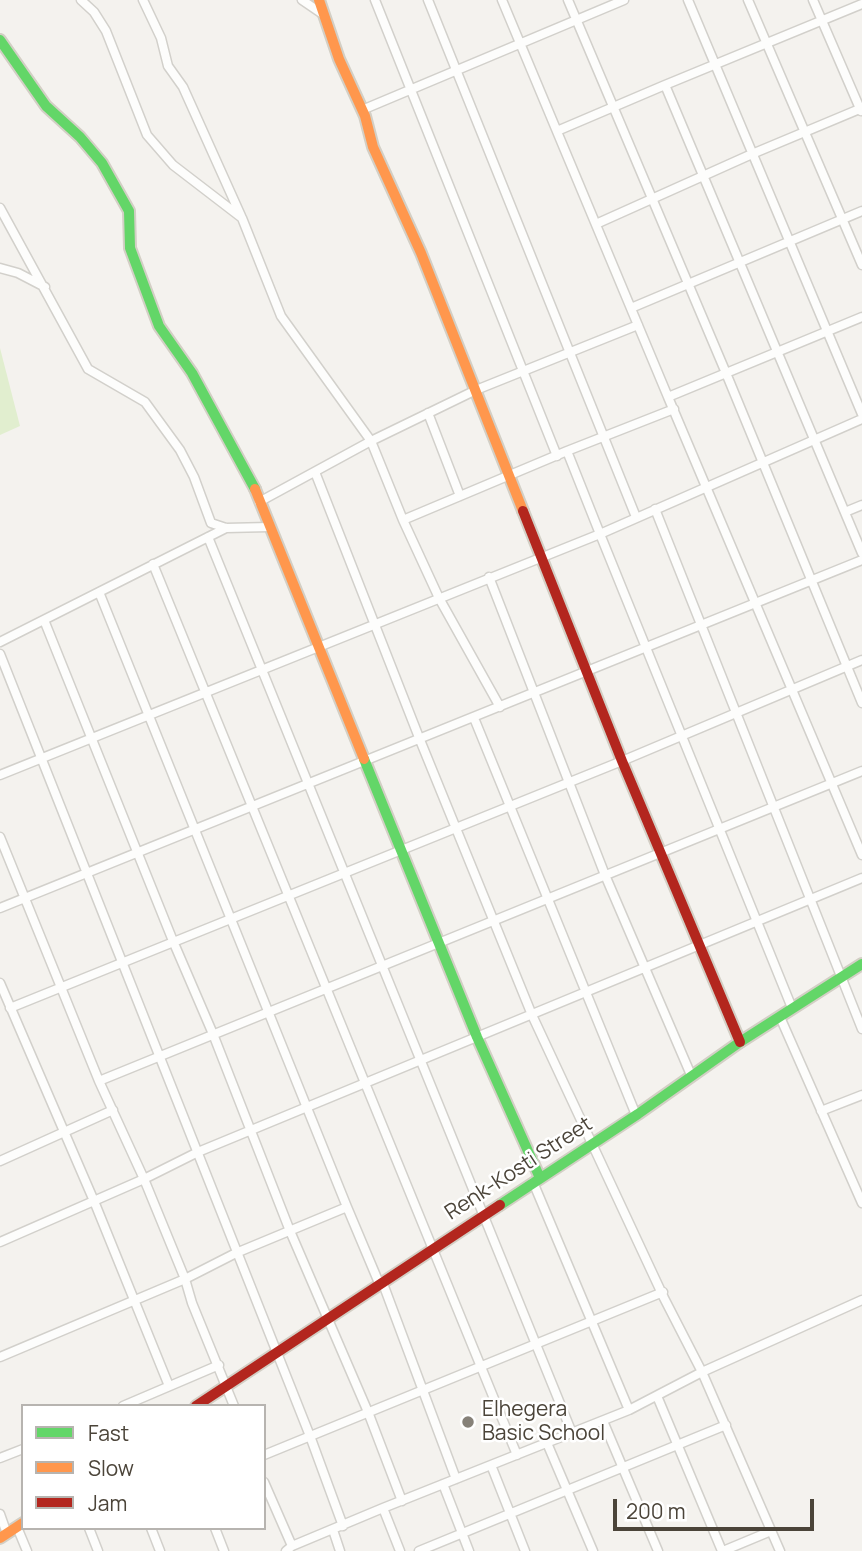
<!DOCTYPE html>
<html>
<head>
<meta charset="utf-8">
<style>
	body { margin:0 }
	#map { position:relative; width:862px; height:1551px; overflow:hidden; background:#f4f2ee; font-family:Manrope,sans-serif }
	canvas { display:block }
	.legend { position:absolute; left:21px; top:1404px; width:245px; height:126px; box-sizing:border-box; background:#fff; border:2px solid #b7b4b0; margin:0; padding:9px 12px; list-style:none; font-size:21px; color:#4b4439 }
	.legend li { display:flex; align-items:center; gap:14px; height:35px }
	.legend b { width:35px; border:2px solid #b7b4b0 }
	.scale { position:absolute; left:613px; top:1499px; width:201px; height:32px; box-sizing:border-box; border:4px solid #4b4439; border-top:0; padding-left:9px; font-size:21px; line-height:24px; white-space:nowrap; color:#4b4439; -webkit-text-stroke:5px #fff; paint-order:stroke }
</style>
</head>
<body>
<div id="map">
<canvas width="862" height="1551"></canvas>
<ul class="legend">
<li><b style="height:9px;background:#63d668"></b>Fast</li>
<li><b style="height:9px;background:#ff974d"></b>Slow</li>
<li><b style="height:9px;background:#b3261e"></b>Jam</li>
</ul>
<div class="scale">200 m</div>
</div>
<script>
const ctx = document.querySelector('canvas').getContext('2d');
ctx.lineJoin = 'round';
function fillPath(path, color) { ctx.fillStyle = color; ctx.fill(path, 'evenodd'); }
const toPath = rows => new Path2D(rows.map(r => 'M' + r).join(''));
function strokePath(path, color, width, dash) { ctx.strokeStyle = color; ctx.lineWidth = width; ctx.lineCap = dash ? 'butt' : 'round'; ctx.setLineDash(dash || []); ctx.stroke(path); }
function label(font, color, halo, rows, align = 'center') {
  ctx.font = font + ' Manrope,sans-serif'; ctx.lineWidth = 5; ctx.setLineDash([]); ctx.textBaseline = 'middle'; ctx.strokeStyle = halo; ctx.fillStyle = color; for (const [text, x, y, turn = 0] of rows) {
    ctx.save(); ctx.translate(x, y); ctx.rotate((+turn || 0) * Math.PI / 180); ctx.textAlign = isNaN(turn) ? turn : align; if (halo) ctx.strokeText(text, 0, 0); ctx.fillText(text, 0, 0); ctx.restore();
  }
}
fillPath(toPath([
	[0,348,20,426,0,435]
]), '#e1eecf');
const street = toPath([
	[81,0,94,12,106,31,147,135,173,165,242,218,281,316,371,441,403,520,439,598,500,707],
	[143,0,161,38,168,66,183,87,241,216],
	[302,0,324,15],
	[375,0,557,456],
	[428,0,636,517],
	[502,0,668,397],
	[568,0,726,373,862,703],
	[688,0,862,414],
	[748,0,862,265],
	[813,0,861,111],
	[665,85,862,4],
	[362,110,624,0],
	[557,131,665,85,862,553],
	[0,208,88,369,145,402,180,450,194,477,211,523,226,528,269,527],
	[596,224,752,154,862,108],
	[0,268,18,273,45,287],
	[631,308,862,211],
	[862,317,668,397,862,855],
	[428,413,460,496],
	[567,451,674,409],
	[315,472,420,740,532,1015,664,1298,702,1372,780,1551],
	[259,502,371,441,476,390,638,325],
	[655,509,862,1029],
	[845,512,862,505],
	[208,537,572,1433],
	[153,564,517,1455],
	[489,577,605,875,691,1075],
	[99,592,347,1207,379,1283],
	[44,620,173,941,213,1034,290,1231,368,1412,402,1501],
	[0,642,226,528],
	[0,654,310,1436,343,1526],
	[474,718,636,1115],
	[0,775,600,534,567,451,403,520],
	[0,837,99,1081,144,1179,185,1279,192,1303,234,1406],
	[0,908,862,560],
	[0,983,94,1201,169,1386],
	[10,1008,622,761,862,660],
	[792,1008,600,534,862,419],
	[780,1017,862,1203],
	[99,1081,862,771],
	[821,1111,862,1095],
	[0,1161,113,1110],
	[533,1182,629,1410],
	[0,1242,144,1179,198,1152,862,878],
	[382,1281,456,1479],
	[0,1357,185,1279,236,1253,347,1207],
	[657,1396,722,1551],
	[123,1406,219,1365],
	[603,1421,658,1551],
	[547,1443,593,1551],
	[264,1455,663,1292],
	[0,1458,23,1449],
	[491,1465,525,1551],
	[264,1482,292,1546],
	[443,1484,469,1551],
	[383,1508,400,1551],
	[0,1514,7,1534],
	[17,1527,27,1551],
	[89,1528,98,1551],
	[151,1528,160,1551],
	[215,1528,224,1551],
	[333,1530,340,1551],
	[286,1551,292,1546,383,1508,629,1410,702,1372,862,1300],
	[419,1551,726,1425],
	[723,1551,771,1531]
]);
const fast = toPath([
	[0,40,46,106,80,137,102,163,129,211,130,248,159,326,192,373,255,489],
	[364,759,477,1037,540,1178],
	[500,1205,638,1114,740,1042,862,964]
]);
const slow = toPath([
	[319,0,339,59,365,116,373,147,421,253,523,511],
	[255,489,364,759],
	[0,1538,23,1523]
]);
const jam = toPath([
	[523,511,622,761,740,1042],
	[196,1406,500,1205]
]);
strokePath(street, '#d2d0cb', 11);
strokePath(fast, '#d3cfc5', 14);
strokePath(slow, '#d3cfc5', 14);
strokePath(jam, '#d3cfc5', 14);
strokePath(street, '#fdfdfc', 8);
strokePath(fast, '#63d668', 10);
strokePath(slow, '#ff974d', 10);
strokePath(jam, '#b3261e', 10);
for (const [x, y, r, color] of [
	[468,1422,7,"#868178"]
]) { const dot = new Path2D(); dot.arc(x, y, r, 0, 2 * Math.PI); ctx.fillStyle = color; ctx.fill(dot); strokePath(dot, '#fff', 2.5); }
label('21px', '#4b4439', '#fff', [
	["Renk-Kosti Street",519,1169,-33]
]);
label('21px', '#4b4439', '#fff', [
	["Elhegera",482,1410],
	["Basic School",482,1434]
], 'left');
</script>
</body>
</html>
